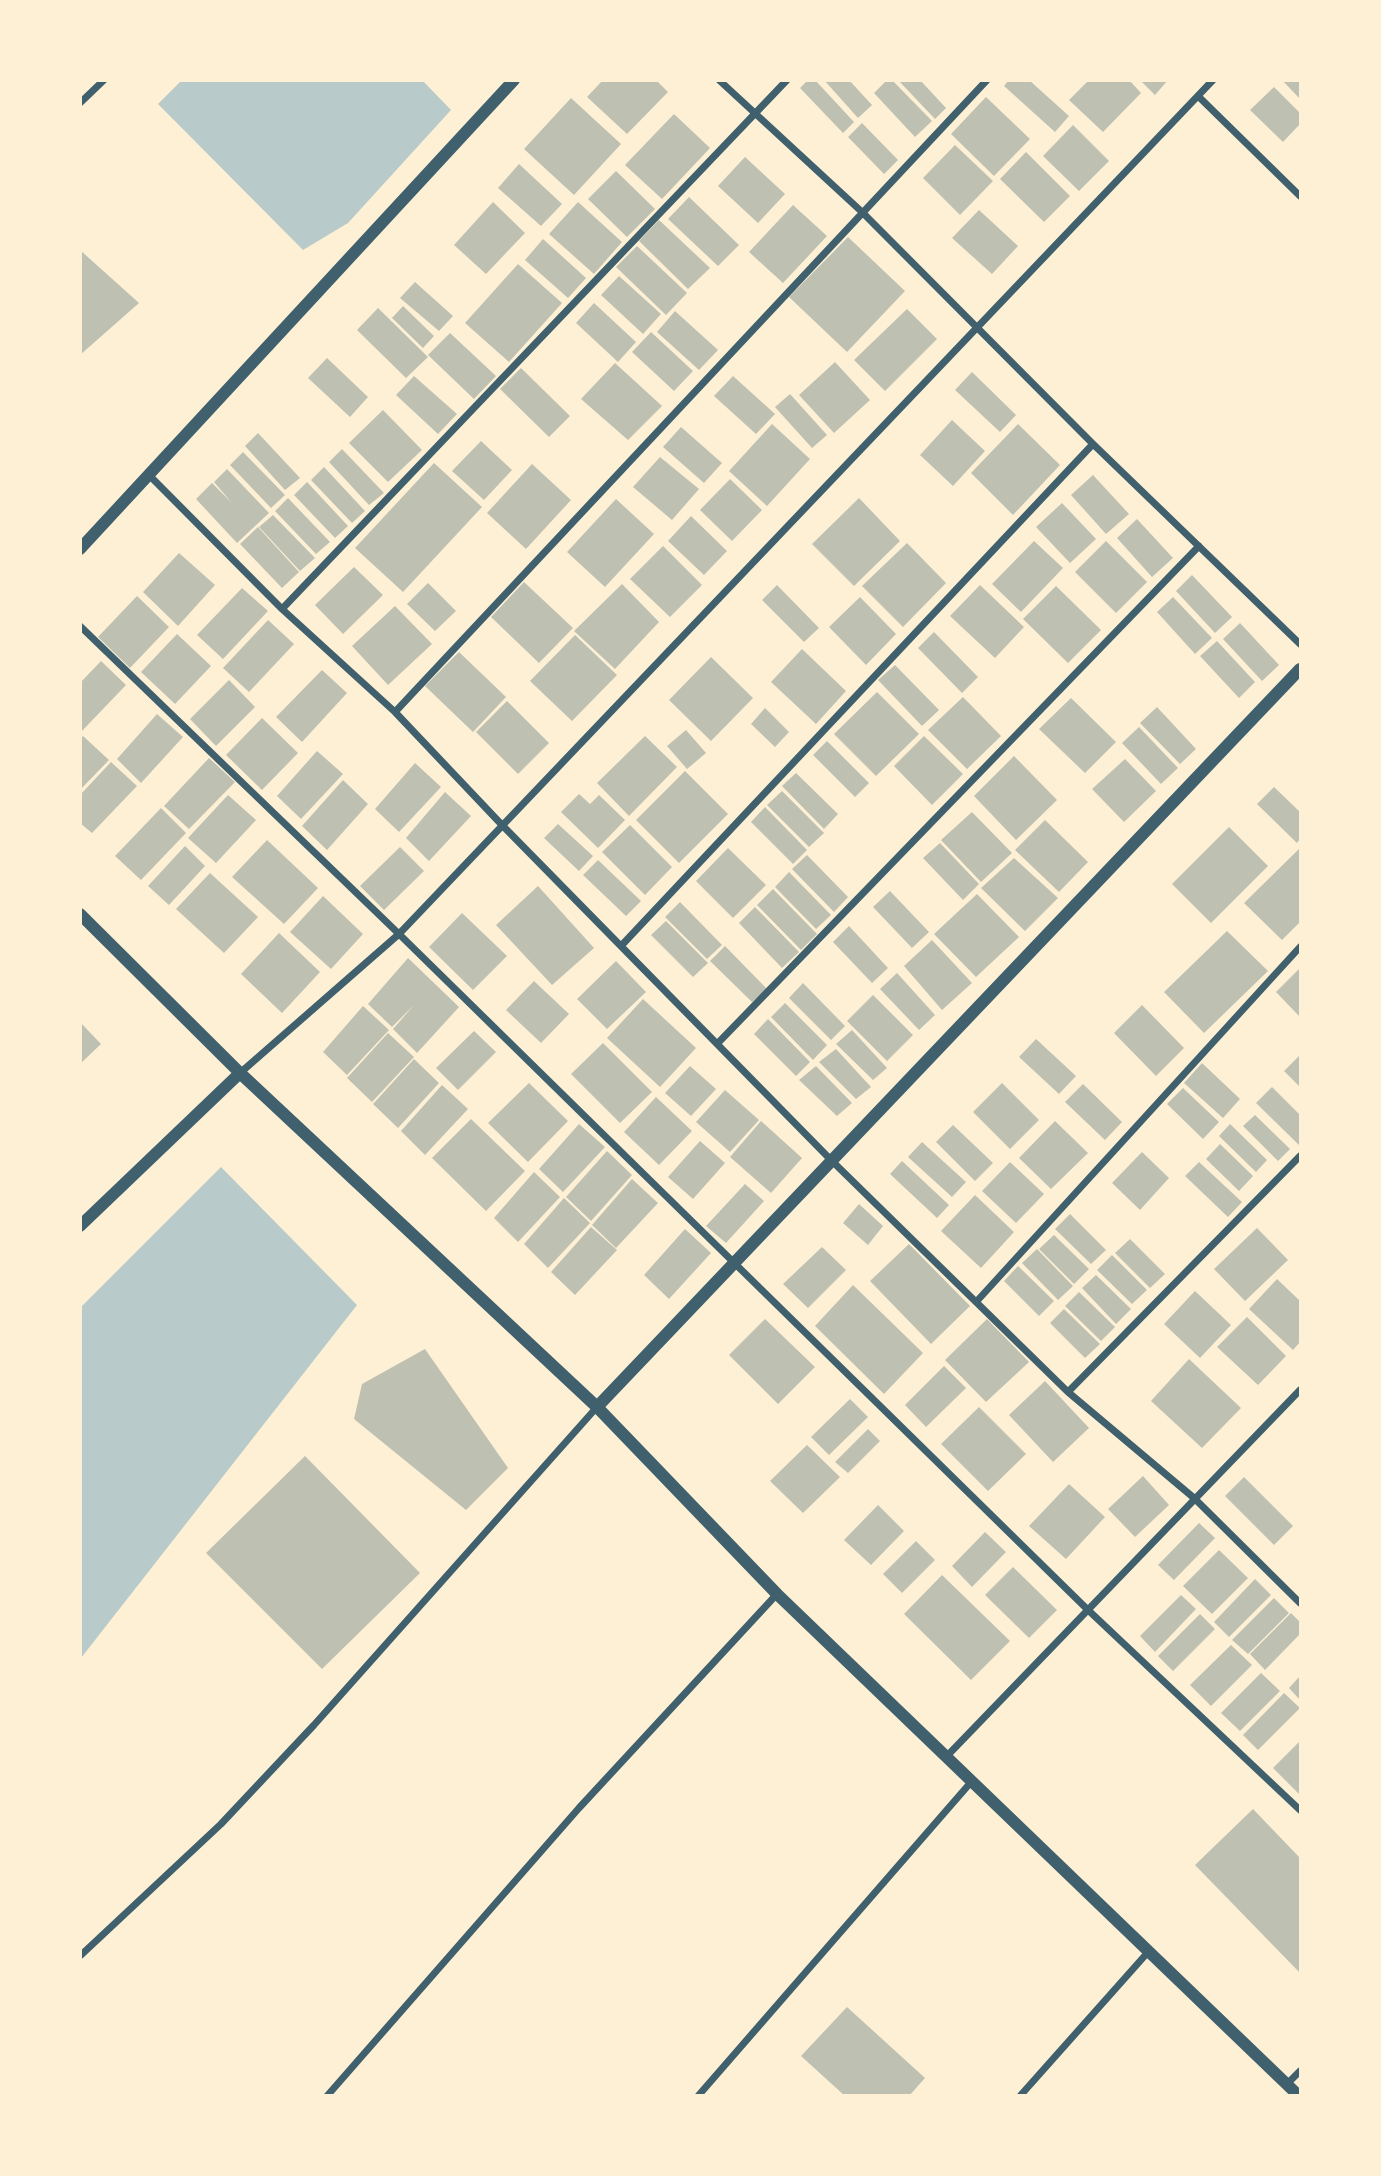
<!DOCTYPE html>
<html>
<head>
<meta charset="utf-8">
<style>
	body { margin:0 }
	#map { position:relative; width:1381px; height:2176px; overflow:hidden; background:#fdf0d5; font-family:Ubuntu,sans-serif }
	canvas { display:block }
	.frame { position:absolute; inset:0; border:82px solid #fdf0d5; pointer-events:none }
</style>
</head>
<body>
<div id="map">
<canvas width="1381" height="2176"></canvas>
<div class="frame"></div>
</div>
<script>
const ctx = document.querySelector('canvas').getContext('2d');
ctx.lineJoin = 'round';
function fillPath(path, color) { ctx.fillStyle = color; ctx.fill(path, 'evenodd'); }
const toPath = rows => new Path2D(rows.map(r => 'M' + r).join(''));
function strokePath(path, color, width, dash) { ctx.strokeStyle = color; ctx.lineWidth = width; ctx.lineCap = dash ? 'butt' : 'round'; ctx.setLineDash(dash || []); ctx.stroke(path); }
fillPath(toPath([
	[422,80,451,110,348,223,303,250,158,104,181,81],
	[221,1167,357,1305,81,1658,81,1307]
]), '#b9caca');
fillPath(toPath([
	[603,80,656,80,668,92,627,134,587,97],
	[808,80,815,80,854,122,843,133,800,88],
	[824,80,849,80,872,105,858,118],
	[887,80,892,80,932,121,915,137,874,93],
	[898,80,920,80,946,108,935,119],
	[1009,80,1029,80,1069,116,1055,132,1004,86],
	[1089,80,1129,80,1141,93,1103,132,1069,100],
	[1140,80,1168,80,1155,95],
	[1282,80,1300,80,1300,99],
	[1274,87,1300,113,1300,124,1283,142,1250,110],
	[986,97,1030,139,994,176,951,134],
	[571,98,621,144,574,195,524,149],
	[674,114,710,148,662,199,625,165],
	[862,123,898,160,884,174,848,137],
	[1073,125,1109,161,1079,191,1043,156],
	[955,145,993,181,960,215,923,178],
	[1026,152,1070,196,1044,222,1000,179],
	[745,157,785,194,758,223,718,186],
	[519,164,562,204,541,226,498,188],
	[616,171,655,209,627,237,588,199],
	[689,197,739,245,718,266,668,219],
	[493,202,525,233,486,274,454,245],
	[578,202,622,242,594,274,549,234],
	[793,205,827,236,783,283,749,252],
	[979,210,1018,246,992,274,952,238],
	[659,220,710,268,688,289,639,241],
	[848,237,905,291,847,352,789,297],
	[543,239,586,278,568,298,525,260],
	[637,246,687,293,666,315,616,267],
	[80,250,139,303,80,355],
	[518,264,562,303,509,362,465,323],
	[619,276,661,314,643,334,601,295],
	[415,282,453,316,439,331,400,298],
	[594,303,636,342,618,362,576,323],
	[403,306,434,336,423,348,392,318],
	[378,308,428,357,406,378,357,330],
	[907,309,937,339,885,391,854,360],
	[675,311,718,350,699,370,657,332],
	[651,332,693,371,674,391,632,352],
	[450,333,496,376,474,399,428,355],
	[327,358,368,397,350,417,308,378],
	[835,362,870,400,834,433,799,395],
	[615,363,662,406,628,440,581,399],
	[521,368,570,416,549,437,500,389],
	[972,372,1016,415,1000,432,955,390],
	[414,376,457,414,438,434,396,395],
	[733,376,775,414,756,434,714,396],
	[790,394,827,435,812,448,775,407],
	[383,410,422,450,388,482,349,443],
	[952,420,985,451,953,486,920,455],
	[772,424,810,459,767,506,729,471],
	[1018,424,1060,465,1013,515,971,473],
	[681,427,722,463,704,483,663,447],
	[258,433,300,478,285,490,245,446],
	[481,441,512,470,484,500,452,471],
	[342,449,384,493,369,505,329,462],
	[243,452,285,495,271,508,230,465],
	[660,457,699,489,672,520,633,487],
	[434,463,482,507,403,592,355,548],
	[532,464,571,500,526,549,487,513],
	[324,467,365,511,352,523,311,480],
	[227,469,269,513,237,543,196,499,212,483,232,503,214,482],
	[1093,475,1129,514,1106,534,1071,495],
	[730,479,762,510,732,541,700,510],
	[307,482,348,526,335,538,294,495],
	[288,498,330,542,316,554,275,511],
	[859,498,900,541,854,586,812,544],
	[616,499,654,534,605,587,567,552],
	[1062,503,1096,539,1070,563,1036,527],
	[273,515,315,558,300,571,259,527],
	[691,516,727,551,704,575,668,541],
	[1137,519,1173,558,1152,577,1117,538],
	[258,527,299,572,282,588,240,544],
	[1034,541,1063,568,1021,612,992,584],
	[1106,541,1147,582,1116,613,1075,572],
	[907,543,946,583,903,627,862,586],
	[663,546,702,585,670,617,630,579],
	[179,553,215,585,178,626,143,592],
	[354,567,383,595,343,634,315,605],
	[1192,575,1232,617,1215,633,1176,591],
	[524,582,573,628,539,663,491,617],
	[428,583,456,611,435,631,407,604],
	[622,584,659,622,615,669,574,631],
	[777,585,819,628,804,642,762,600],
	[980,585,1024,627,995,658,950,616],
	[1056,586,1101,630,1068,663,1023,619],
	[242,588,268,611,223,659,197,635],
	[137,596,169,627,130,668,98,637],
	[860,597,896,634,866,665,829,627],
	[1173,597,1212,638,1195,654,1157,612],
	[395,606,432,644,388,685,352,646],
	[268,620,294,644,249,692,223,668],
	[1240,623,1279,665,1262,681,1223,639],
	[934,632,978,677,962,693,918,648],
	[177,634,211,666,175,704,141,672],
	[575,635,617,675,572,721,530,681],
	[1217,641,1255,682,1239,698,1200,656],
	[802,649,846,691,816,724,771,682],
	[459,652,506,697,473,732,425,686],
	[711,657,753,698,711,741,669,700],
	[101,661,126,685,80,733,80,683],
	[895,665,939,710,922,726,878,680],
	[322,670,347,693,302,742,276,717],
	[229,680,255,707,216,746,190,719],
	[877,692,919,734,876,776,834,734],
	[963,697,1001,736,967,769,928,730],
	[1071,698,1116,742,1085,773,1039,729],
	[507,701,549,743,518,774,476,732],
	[1157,707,1196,749,1180,764,1140,723],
	[765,708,789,732,775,747,751,724],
	[157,714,183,737,141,783,117,759],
	[262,718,298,753,262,790,226,755],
	[1139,727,1178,768,1161,784,1122,743],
	[686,730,706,753,687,769,667,746],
	[83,736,109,760,80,790,80,739],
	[645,736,677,767,629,816,597,783],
	[924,736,963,774,932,805,894,766],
	[827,741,869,783,855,797,813,755],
	[317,751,343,774,301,819,277,796],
	[1014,756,1057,800,1016,840,974,796],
	[209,758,235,782,189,829,164,806],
	[1125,759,1156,791,1124,822,1092,789],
	[111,762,137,786,92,833,80,823,80,795],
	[415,763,441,787,399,832,375,809],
	[685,771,728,814,679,863,636,820],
	[796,773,838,814,824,829,782,786],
	[343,780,368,804,327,850,302,826],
	[1274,787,1300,812,1300,839,1297,843,1257,804],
	[782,791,824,833,809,847,767,805],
	[445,792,471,816,429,861,406,838],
	[579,794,590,804,599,795,625,820,598,848,561,812],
	[228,795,256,820,216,863,188,838],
	[765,807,807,850,793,864,751,822],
	[161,808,186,833,141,880,115,856],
	[972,812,1012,853,981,882,941,840],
	[1045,820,1088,862,1059,892,1015,850],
	[558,824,593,856,579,871,544,838],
	[630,825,672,867,645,895,602,852],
	[1229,827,1268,866,1211,923,1172,884],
	[267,840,318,888,284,924,232,877],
	[940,843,979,884,963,900,923,858],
	[185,846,205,866,169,905,148,886],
	[400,847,424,871,384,910,360,886],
	[728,848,766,885,733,918,696,881],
	[1300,848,1300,922,1282,940,1244,903],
	[807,855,848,897,834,912,792,869],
	[1014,858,1058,898,1025,931,981,888],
	[598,860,641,901,626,916,583,875],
	[789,872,831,915,816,929,775,887],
	[210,873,258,917,224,953,176,909],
	[538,886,594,948,552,985,496,925],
	[773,889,817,934,801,950,757,905],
	[890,891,929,932,912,948,873,907],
	[977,894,1019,937,976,977,934,934],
	[323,896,363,934,331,969,290,932],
	[680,902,722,945,707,959,665,917],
	[755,907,799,952,782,968,739,923],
	[462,913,507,956,473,990,429,947],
	[666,921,708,963,693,977,651,935],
	[849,926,888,968,872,983,833,942],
	[1227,931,1268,971,1204,1033,1164,992],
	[279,933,320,972,282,1013,241,974],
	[932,940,972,983,942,1010,904,966],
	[725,946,767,989,752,1002,710,961],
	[408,958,459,1007,417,1053,393,1029,414,1005,392,1027,368,1004],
	[616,961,646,992,607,1029,577,999],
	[1300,968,1300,1017,1276,992],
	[897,973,935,1015,919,1030,880,989],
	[534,981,569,1014,541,1043,506,1010],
	[803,983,845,1026,831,1040,789,998],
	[873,995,913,1035,887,1061,847,1021],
	[643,999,696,1048,660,1087,607,1038],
	[785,1003,827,1045,813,1060,771,1017],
	[1142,1005,1184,1048,1156,1076,1114,1033],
	[363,1006,389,1030,347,1075,323,1052],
	[768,1019,810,1062,796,1076,754,1034],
	[80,1022,101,1044,80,1064],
	[852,1030,887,1068,873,1080,836,1044],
	[474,1031,496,1052,458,1090,436,1068],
	[388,1033,414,1057,372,1102,347,1078],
	[1036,1039,1076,1076,1059,1094,1019,1057],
	[603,1043,652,1092,620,1123,571,1074],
	[836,1049,871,1087,856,1099,819,1062],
	[1299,1056,1300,1057,1300,1087,1284,1071],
	[414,1059,439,1083,398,1128,373,1104],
	[1202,1063,1240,1099,1223,1118,1184,1083],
	[690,1066,716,1089,691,1116,665,1093],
	[816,1066,852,1103,837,1116,799,1080],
	[529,1083,568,1121,528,1162,488,1123],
	[1002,1083,1039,1120,1010,1149,973,1112],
	[1083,1084,1122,1122,1105,1140,1065,1102],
	[442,1085,468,1109,425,1155,401,1131],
	[1272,1087,1300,1115,1299,1145,1256,1103],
	[1183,1088,1219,1122,1203,1139,1167,1104],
	[725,1090,759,1120,730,1152,696,1122],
	[656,1097,692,1131,659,1165,624,1132],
	[1255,1115,1290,1149,1278,1161,1243,1126],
	[471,1119,525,1171,486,1211,432,1158],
	[761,1121,802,1158,771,1193,730,1157],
	[1055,1121,1088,1153,1051,1189,1019,1158],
	[579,1124,605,1147,563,1192,539,1169],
	[1230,1124,1267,1160,1256,1172,1219,1136],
	[953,1125,993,1163,975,1181,936,1142],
	[700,1141,725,1163,693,1199,668,1177],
	[922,1142,966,1182,952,1197,908,1157],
	[1220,1144,1253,1176,1239,1191,1206,1159],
	[607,1151,632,1175,591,1221,566,1197],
	[1142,1152,1169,1178,1140,1210,1112,1183],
	[902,1161,949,1205,937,1218,890,1174],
	[1010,1162,1044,1194,1016,1223,982,1191],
	[1199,1162,1242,1202,1228,1217,1185,1176],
	[534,1172,560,1197,518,1242,494,1218],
	[632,1179,658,1203,616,1248,592,1225],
	[745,1184,764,1201,726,1243,706,1226],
	[975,1195,1014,1232,981,1268,941,1231],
	[564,1198,590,1223,548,1268,524,1244],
	[859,1204,883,1226,868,1245,843,1223],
	[1070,1214,1106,1250,1091,1264,1055,1229],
	[591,1227,617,1250,575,1295,551,1272],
	[1257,1228,1288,1260,1245,1301,1214,1269],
	[685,1229,711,1253,669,1299,644,1275],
	[1054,1235,1089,1269,1074,1284,1039,1249],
	[1130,1239,1165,1274,1150,1288,1115,1253],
	[909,1244,970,1306,931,1344,870,1281],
	[822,1247,846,1270,808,1308,783,1284],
	[1037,1249,1073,1286,1058,1300,1022,1263],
	[1112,1255,1147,1290,1132,1304,1097,1270],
	[1018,1266,1054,1301,1039,1316,1004,1281],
	[1096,1275,1131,1309,1116,1324,1082,1288],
	[1277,1279,1300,1301,1300,1342,1293,1350,1249,1309],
	[853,1285,923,1353,884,1394,815,1326],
	[1195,1291,1231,1325,1200,1358,1164,1324],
	[1079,1292,1115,1327,1101,1341,1065,1306],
	[1064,1309,1100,1344,1085,1358,1050,1323],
	[1247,1317,1286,1356,1258,1385,1217,1347],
	[765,1319,815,1367,778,1404,729,1355],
	[987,1319,1029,1362,986,1402,945,1360],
	[425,1349,508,1468,466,1510,354,1419,362,1384],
	[1189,1359,1241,1408,1202,1448,1151,1401],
	[944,1366,966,1388,926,1427,905,1405],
	[1045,1381,1089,1428,1053,1462,1009,1415],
	[850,1399,868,1417,829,1455,811,1437],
	[979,1407,1026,1454,988,1491,941,1444],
	[868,1429,880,1441,848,1473,835,1462],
	[807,1445,840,1477,803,1513,770,1481],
	[305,1456,420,1573,322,1669,206,1553],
	[1143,1476,1169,1505,1135,1537,1108,1509],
	[1244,1477,1293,1526,1274,1545,1225,1496],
	[1069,1484,1105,1517,1066,1559,1029,1526],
	[878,1505,904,1531,871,1565,844,1540],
	[1199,1523,1215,1538,1174,1580,1158,1565],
	[985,1532,1006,1552,972,1587,952,1566],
	[916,1541,935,1560,902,1593,883,1574],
	[1219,1550,1248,1578,1212,1614,1183,1586],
	[1013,1567,1057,1610,1029,1638,985,1595],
	[942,1575,1010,1641,971,1680,904,1614],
	[1255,1579,1271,1595,1229,1637,1214,1622],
	[1181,1595,1196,1609,1155,1652,1140,1636],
	[1274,1598,1289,1613,1248,1654,1232,1640],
	[1291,1613,1300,1622,1300,1634,1265,1670,1250,1654],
	[1200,1614,1215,1629,1173,1671,1158,1656],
	[1231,1645,1252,1665,1211,1706,1190,1685],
	[1261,1673,1280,1691,1240,1731,1221,1713],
	[1300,1676,1300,1700,1289,1688],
	[1284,1693,1300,1708,1258,1750,1243,1735],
	[1300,1741,1300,1795,1273,1768],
	[1253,1809,1300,1858,1300,1973,1195,1865],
	[847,2007,925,2078,909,2096,845,2096,801,2056]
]), '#bec0b2');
strokePath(toPath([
	[719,80,862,212,1093,444,1300,644],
	[1198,96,1300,196],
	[80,103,104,80],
	[148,474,282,609,395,712,502,825,831,1160,1068,1392,1194,1498,1300,1603],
	[282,609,787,80],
	[80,626,399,934,1087,1609,1300,1810],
	[395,712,987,80],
	[621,946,1093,444],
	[718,1043,1199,546],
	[240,1073,399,934,1213,80],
	[977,1301,1300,947],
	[1068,1392,1300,1156],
	[947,1756,1300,1390],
	[80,1956,221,1824,314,1725,597,1407],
	[1287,2084,1300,2071],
	[327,2096,579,1808,777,1594],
	[698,2096,972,1781],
	[1020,2096,1149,1951]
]), '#3f606c', 7);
strokePath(toPath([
	[80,549,514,80],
	[80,914,240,1073,597,1407,777,1594,1299,2096],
	[80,1226,240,1073],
	[597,1407,1300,669]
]), '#3f606c', 12);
</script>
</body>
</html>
